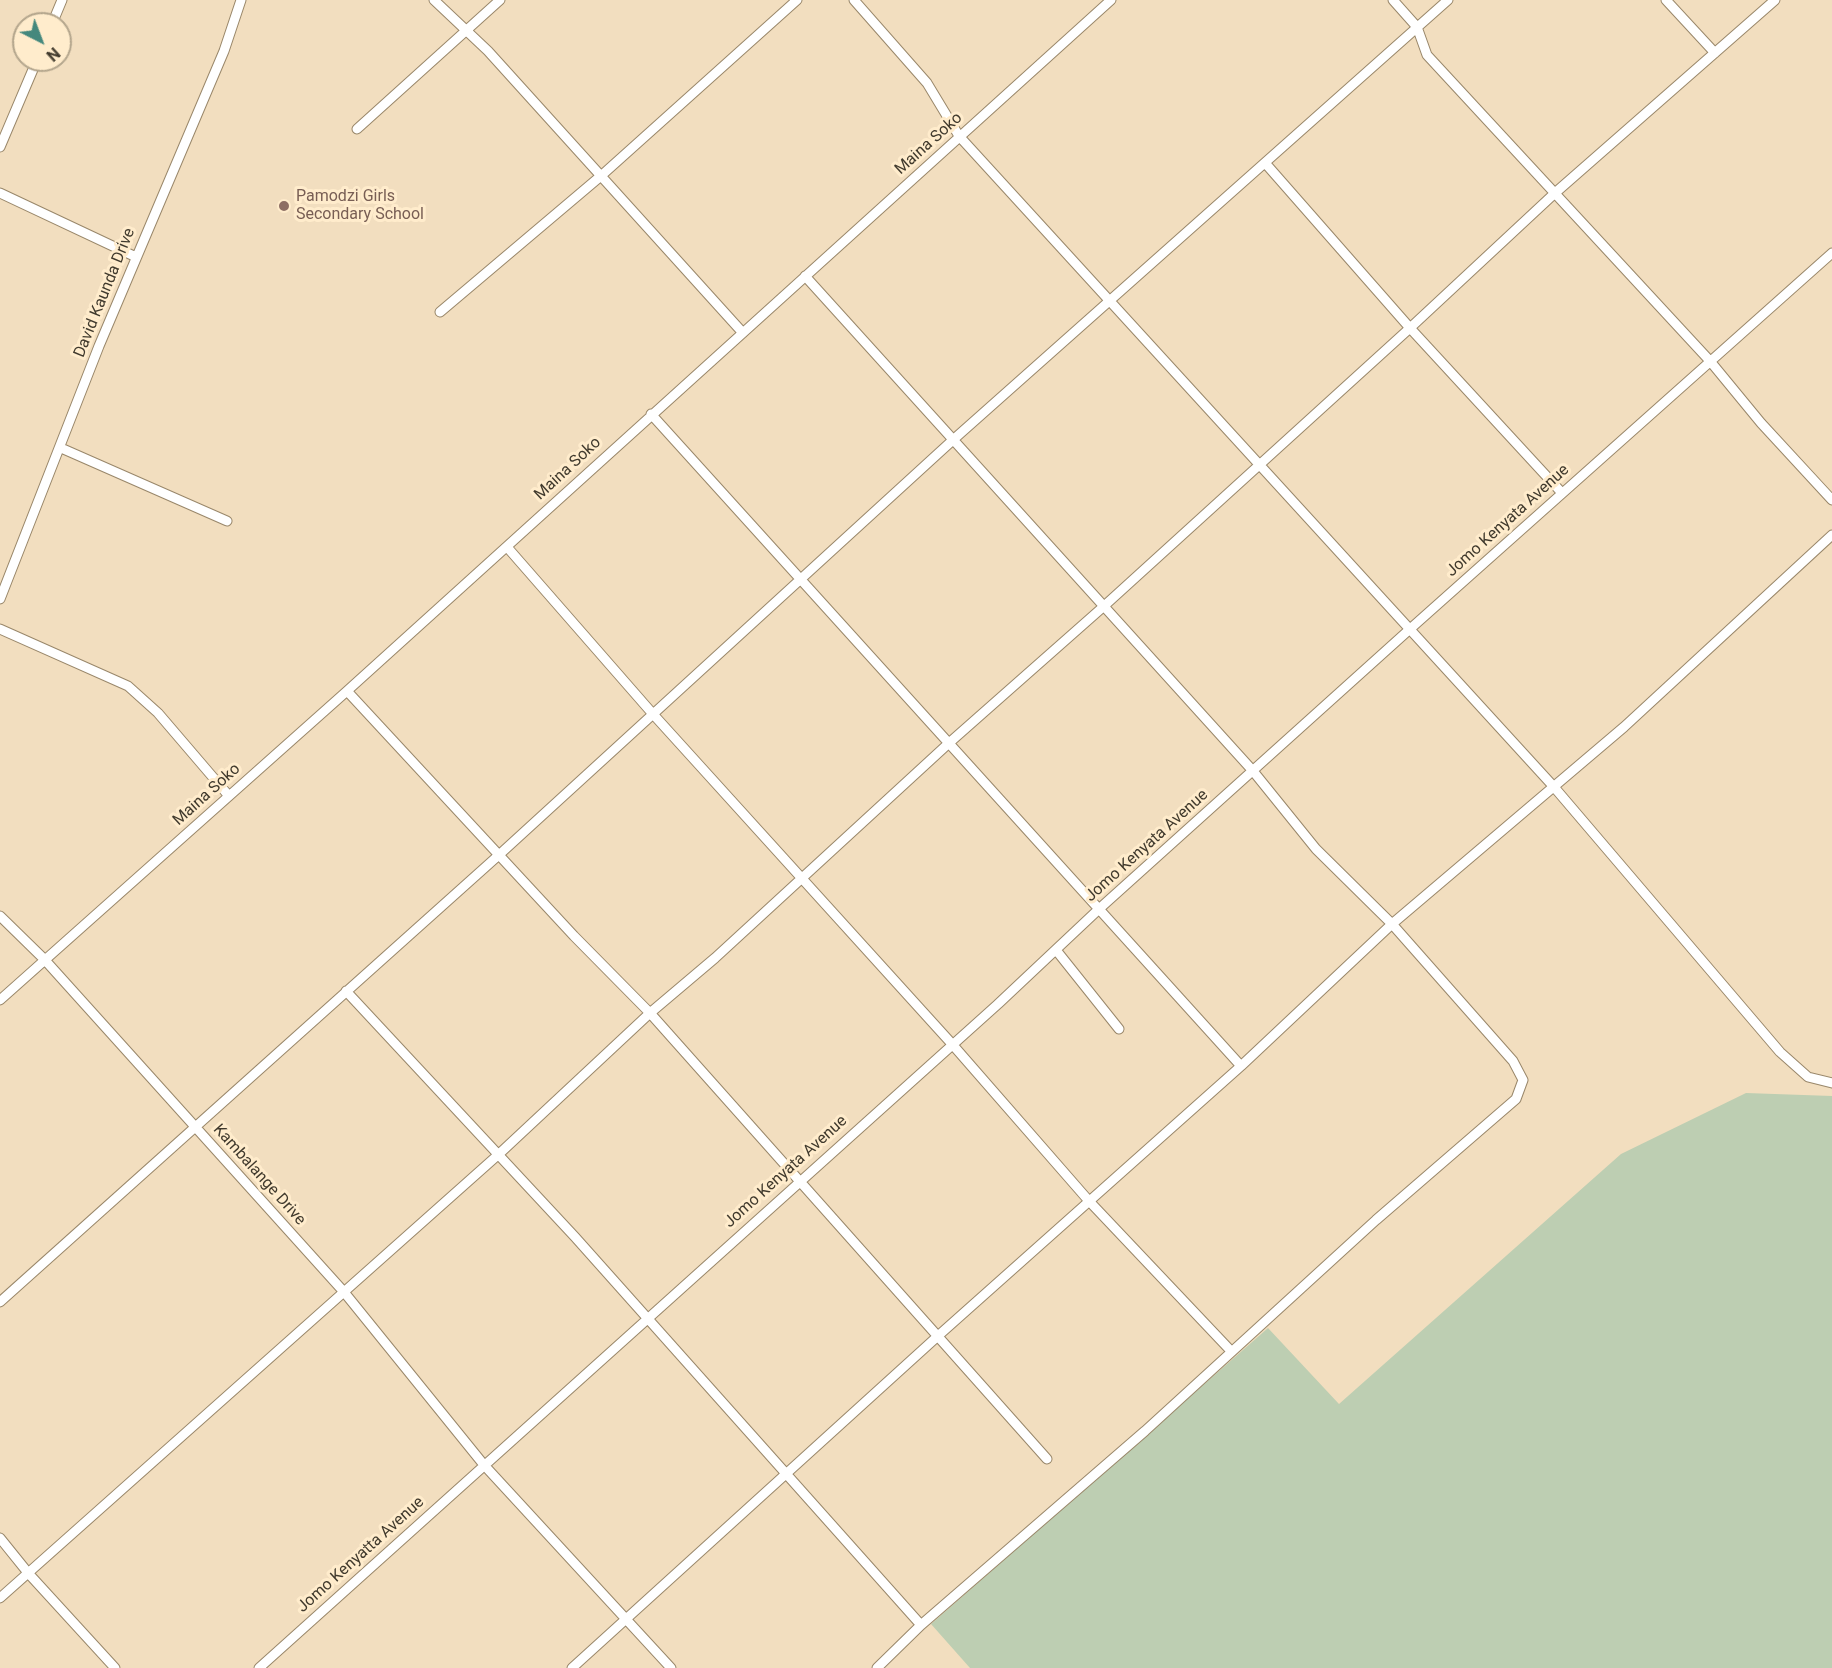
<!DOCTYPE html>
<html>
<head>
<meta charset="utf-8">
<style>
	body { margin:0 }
	#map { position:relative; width:1832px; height:1668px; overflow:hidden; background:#f2debf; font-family:Roboto,sans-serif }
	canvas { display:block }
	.north { position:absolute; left:12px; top:12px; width:60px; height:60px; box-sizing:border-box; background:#ffeccc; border:2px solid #b3a58c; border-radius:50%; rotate:138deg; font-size:16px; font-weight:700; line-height:24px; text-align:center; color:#413a2d }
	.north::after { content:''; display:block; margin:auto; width:21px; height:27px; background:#44887d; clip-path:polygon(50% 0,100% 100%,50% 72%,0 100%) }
</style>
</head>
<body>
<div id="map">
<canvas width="1832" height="1668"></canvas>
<div class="north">N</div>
</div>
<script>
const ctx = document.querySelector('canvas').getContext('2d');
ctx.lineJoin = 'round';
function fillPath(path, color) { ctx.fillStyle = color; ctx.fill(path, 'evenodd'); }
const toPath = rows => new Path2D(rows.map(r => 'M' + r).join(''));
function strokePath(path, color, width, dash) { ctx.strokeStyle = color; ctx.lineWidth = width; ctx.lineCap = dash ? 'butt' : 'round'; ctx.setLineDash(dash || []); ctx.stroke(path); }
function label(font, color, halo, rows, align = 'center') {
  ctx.font = font + ' Roboto,sans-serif'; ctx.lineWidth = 6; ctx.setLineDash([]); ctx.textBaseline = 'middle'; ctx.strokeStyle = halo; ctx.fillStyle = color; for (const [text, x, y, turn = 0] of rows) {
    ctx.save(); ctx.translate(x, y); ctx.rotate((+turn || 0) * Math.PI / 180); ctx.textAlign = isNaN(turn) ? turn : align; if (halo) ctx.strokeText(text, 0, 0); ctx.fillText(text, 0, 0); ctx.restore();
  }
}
fillPath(toPath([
	[1746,1093,1832,1096,1832,1668,970,1668,931,1624,1268,1328,1339,1404,1621,1154]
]), '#bdceb2');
const minor = toPath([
	[434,0,488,51,743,333],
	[854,0,927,83,959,136,1554,787,1780,1052,1808,1077,1832,1083],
	[1393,0,1417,27,1427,55,1710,361,1761,423,1832,500],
	[1666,0,1715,53],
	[52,24,62,0],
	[357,129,500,0],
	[0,147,37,60],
	[1266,164,1410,328,1562,493],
	[0,193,136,257],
	[805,276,1253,771,1316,849,1392,924,1513,1061,1523,1080,1516,1099,1376,1220,1145,1431,921,1625,877,1668],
	[440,312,602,175,797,0],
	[651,414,1241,1066],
	[61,448,227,521],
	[507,547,652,713,952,1044,1089,1201,1231,1351],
	[0,599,99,346,224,51,241,0],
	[0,629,128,686,158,713,229,796],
	[347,691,574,936,650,1013,1047,1459],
	[0,916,44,959,344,1292,484,1465,671,1668],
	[1056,950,1119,1029],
	[346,991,575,1237,921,1625],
	[0,1000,347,691,1111,0],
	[0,1302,500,854,954,439,1448,0],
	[0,1538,29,1574,115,1668],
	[0,1598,499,1154,650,1013,715,958,949,743,1103,607,1410,328,1555,193,1775,0],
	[259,1668,998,1004,1099,909,1410,629,1832,253],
	[572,1668,939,1335,1241,1066,1392,924,1624,727,1832,535]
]);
strokePath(minor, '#99876a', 11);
strokePath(minor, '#fff', 9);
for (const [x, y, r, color] of [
	[284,206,6,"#8d6e63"]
]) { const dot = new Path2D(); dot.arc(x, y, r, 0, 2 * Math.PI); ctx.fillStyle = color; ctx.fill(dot); strokePath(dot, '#ffeccc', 2); }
label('16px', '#413a2d', '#ffeccc', [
	["Maina Soko",929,144,-42],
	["David Kaunda Drive",105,293,-68],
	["Maina Soko",568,469,-43],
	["Jomo Kenyata Avenue",1508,521,-42],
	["Maina Soko",207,795,-42],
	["Jomo Kenyata Avenue",1147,846,-42],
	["Jomo Kenyata Avenue",786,1172,-42],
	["Kambalange Drive",259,1175,48],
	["Jomo Kenyatta Avenue",361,1555,-42]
]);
label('16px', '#785e54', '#ffeccc', [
	["Pamodzi Girls",296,197],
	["Secondary School",296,215]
], 'left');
</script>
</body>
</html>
